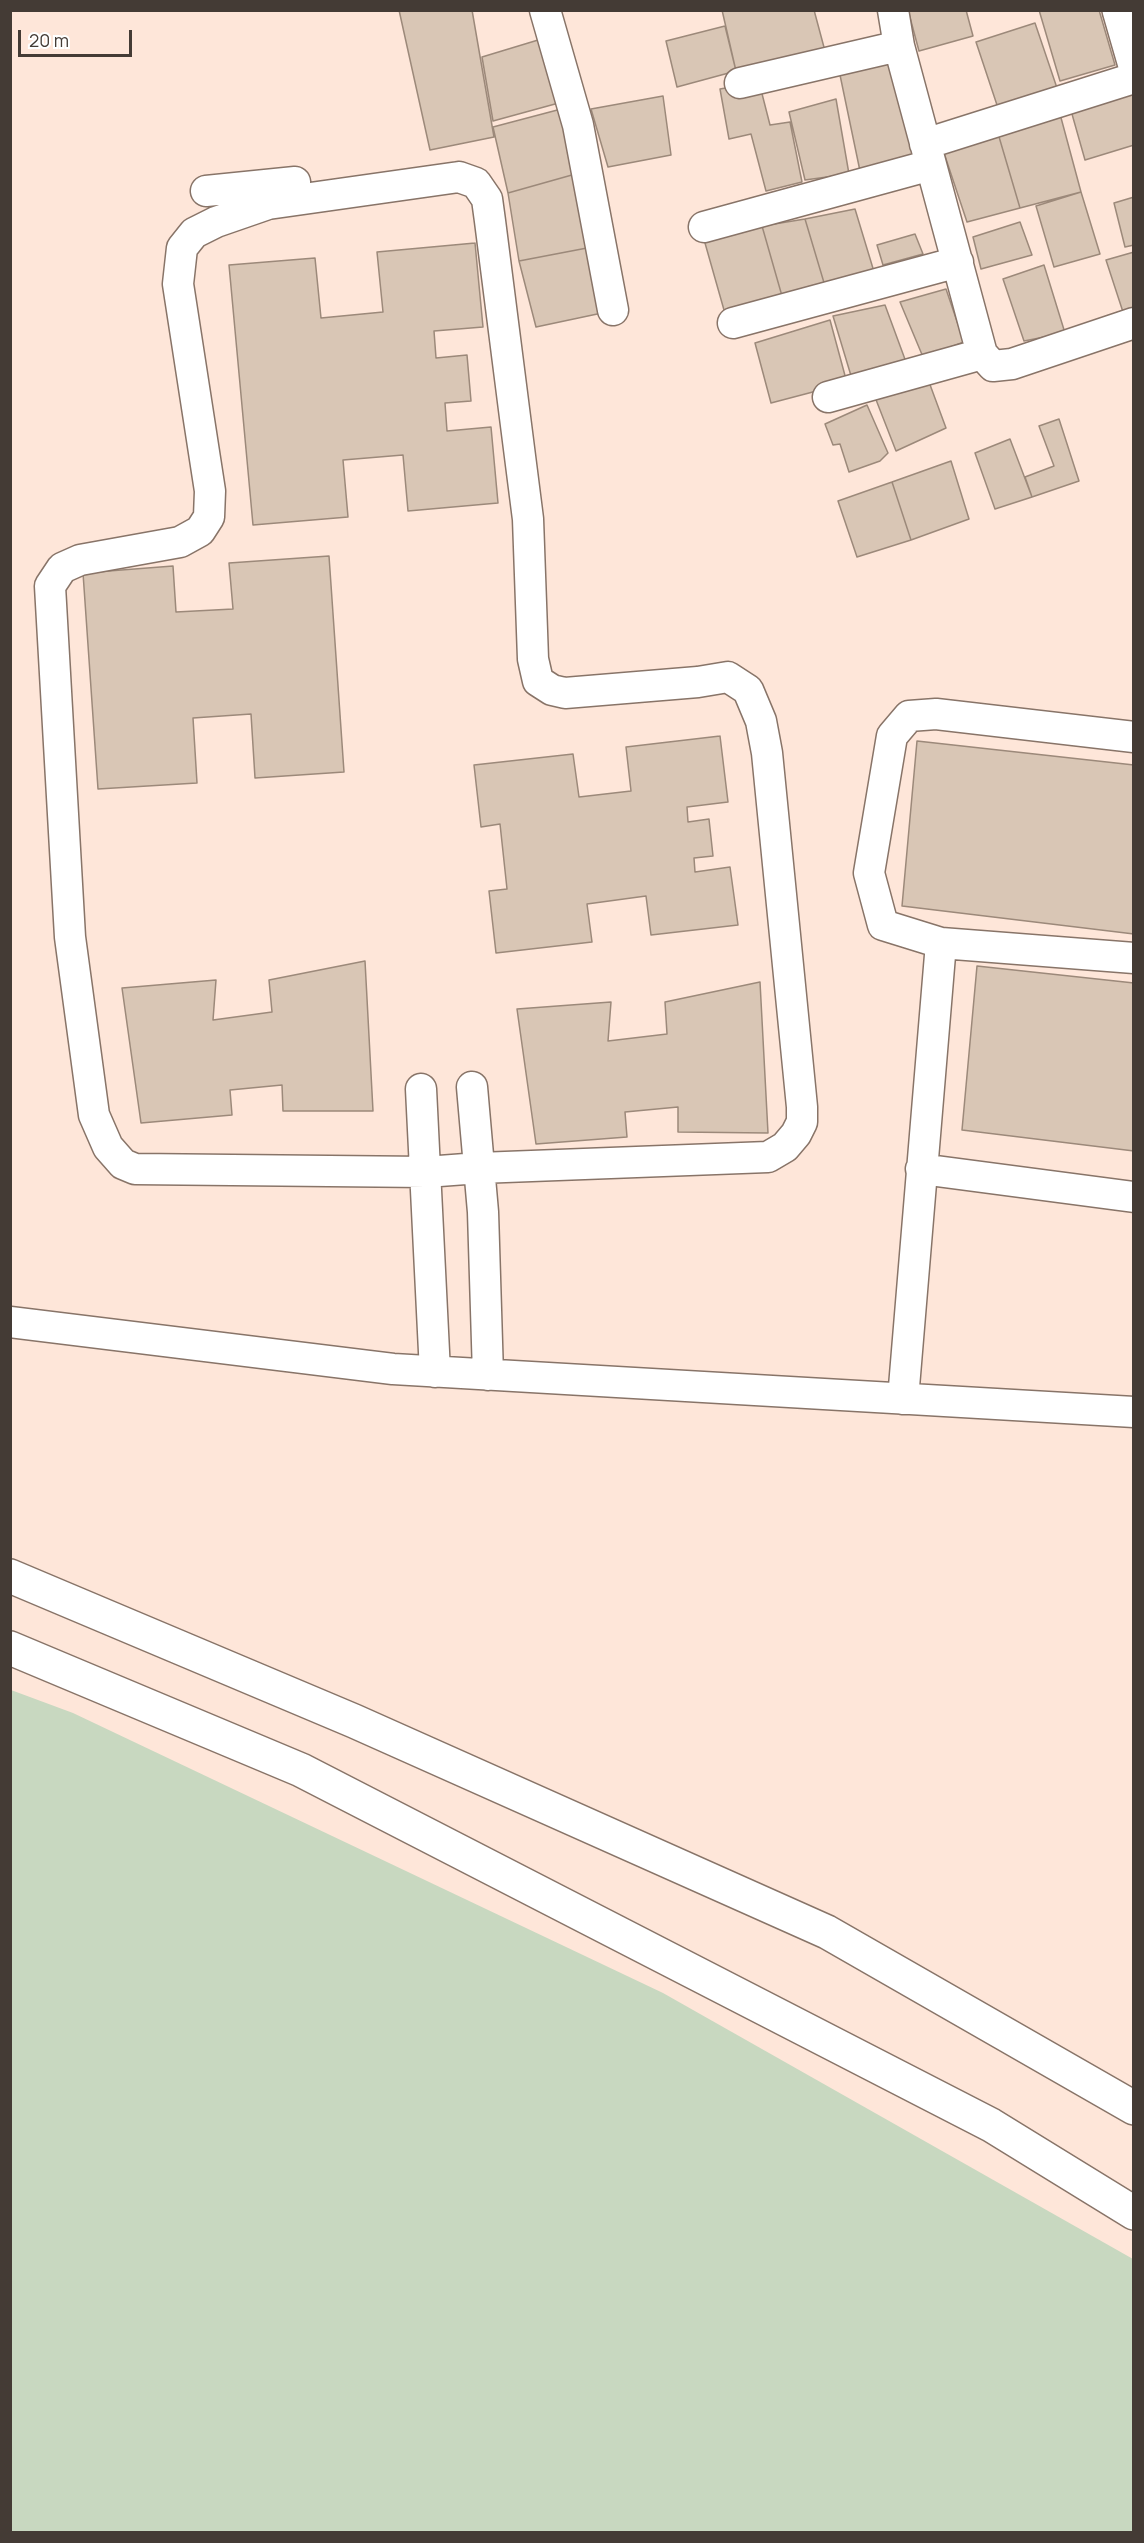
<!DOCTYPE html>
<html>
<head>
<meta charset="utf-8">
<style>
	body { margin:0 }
	#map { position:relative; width:1144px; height:2543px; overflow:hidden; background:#fee6d9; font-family:Manrope,sans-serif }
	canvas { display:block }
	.frame { position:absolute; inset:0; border:12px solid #443b35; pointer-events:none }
	.scale { position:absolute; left:18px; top:30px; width:114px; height:27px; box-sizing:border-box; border:3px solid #443b35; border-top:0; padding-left:8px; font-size:18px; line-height:21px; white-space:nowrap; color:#443b35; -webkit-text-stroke:4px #fff; paint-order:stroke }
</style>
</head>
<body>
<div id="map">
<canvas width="1144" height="2543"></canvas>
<div class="frame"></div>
<div class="scale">20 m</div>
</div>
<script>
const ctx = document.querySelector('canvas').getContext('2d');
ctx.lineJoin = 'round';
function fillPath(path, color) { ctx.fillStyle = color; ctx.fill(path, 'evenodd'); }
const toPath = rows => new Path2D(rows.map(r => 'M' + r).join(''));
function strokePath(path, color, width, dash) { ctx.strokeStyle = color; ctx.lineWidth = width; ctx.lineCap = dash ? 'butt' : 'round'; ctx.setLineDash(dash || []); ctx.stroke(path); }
fillPath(toPath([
	[11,1690,73,1713,663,1993,1133,2259,1133,2532,11,2532]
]), '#c8d8c0');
const building = toPath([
	[399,10,472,10,494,137,430,150,399,10],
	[722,10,814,10,825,51,736,71,722,10],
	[908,10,966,10,973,36,919,51,908,10],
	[1039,10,1099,10,1115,65,1060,81,1039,10],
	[1035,23,1057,88,998,108,976,42,1035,23],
	[725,26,736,71,677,87,666,41,725,26],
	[548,37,566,101,493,121,482,57,548,37],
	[893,59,916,154,860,171,840,75,893,59],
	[759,82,770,125,790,122,802,182,766,191,751,134,729,139,720,89,759,82],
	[1134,87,1134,145,1085,160,1070,107,1134,87],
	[663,96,671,155,608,167,591,109,663,96],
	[836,99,849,174,805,180,789,112,836,99],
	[565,108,579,173,508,193,493,127,565,108],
	[1060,114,1081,192,1020,208,997,130,1060,114],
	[997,130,1020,208,967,222,941,144,997,130],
	[579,173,587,248,519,261,508,193,579,173],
	[1081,192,1100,254,1054,267,1036,206,1081,192],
	[1134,197,1134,245,1125,247,1114,203,1134,197],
	[855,209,875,275,825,286,805,219,855,209],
	[805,219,825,286,782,296,762,226,805,219],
	[1020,222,1032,255,981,269,973,237,1020,222],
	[762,226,782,296,724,310,703,236,762,226],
	[915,234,923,254,883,265,877,245,915,234],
	[475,243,483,327,434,331,436,358,467,355,471,401,445,403,447,431,491,427,498,503,408,511,403,455,343,460,348,517,253,525,229,265,315,258,321,318,383,312,377,252,475,243],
	[587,248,602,313,536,327,519,261,587,248],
	[1134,252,1134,309,1123,312,1106,260,1134,252],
	[1044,265,1065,333,1024,341,1003,279,1044,265],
	[946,289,964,342,923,357,900,302,946,289],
	[885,305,906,362,852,379,833,316,885,305],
	[830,320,847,383,771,403,755,343,830,320],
	[929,382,946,428,896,451,873,392,929,382],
	[867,405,888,453,880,461,849,472,840,444,833,445,825,424,867,405],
	[1059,419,1079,481,1032,497,1025,477,1054,466,1039,426,1059,419],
	[1010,439,1032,497,995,509,975,453,1010,439],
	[951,461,969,519,911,540,892,482,951,461],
	[892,482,911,540,857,557,838,501,892,482],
	[329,556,344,772,255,778,251,714,193,718,197,783,98,789,83,573,173,566,176,612,233,609,229,563,329,556],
	[720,736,728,802,687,807,688,822,709,819,713,856,694,858,695,872,730,867,738,925,651,935,646,896,587,904,592,942,496,953,489,891,507,889,500,824,481,827,474,765,573,754,579,797,631,791,626,747,720,736],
	[917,741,1134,765,1134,934,902,906,917,741],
	[365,961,373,1111,283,1111,282,1085,230,1090,232,1115,141,1123,122,988,216,980,213,1020,272,1012,269,980,365,961],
	[977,966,1134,983,1134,1151,962,1130,977,966],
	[760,982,768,1133,678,1132,678,1107,625,1112,627,1137,536,1144,517,1009,611,1002,608,1041,667,1034,665,1002,760,982]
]);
fillPath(building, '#d9c6b5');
strokePath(building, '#9c897a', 1.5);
const minor = toPath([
	[545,10,578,125,613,310],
	[893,10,899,46,982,354,993,366,1012,364,1134,323],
	[740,83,899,46],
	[925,144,1134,78],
	[459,177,476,183,487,199,490,221,528,519,533,659,538,681,552,690,565,693,698,682,728,677,748,690,761,721,767,753,802,1107,802,1122,796,1134,785,1147,768,1157,479,1168,426,1172,135,1169,123,1164,108,1147,94,1115,70,937,50,586,62,568,80,560,180,542,200,531,209,517,210,491,178,284,182,248,194,233,216,222,268,204,459,177],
	[206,191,295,182],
	[704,227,931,165],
	[733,323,958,262],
	[828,397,982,354],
	[941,943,883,925,869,873,892,736,909,716,936,714,1134,737],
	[472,1087,483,1212,488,1375],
	[421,1089,435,1372],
	[921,1169,1134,1197],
	[10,1322,393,1369,1134,1412],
	[903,1399,941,943,1134,958]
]);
const tertiary = toPath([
	[1119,10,1134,62],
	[10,1576,354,1721,827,1932,1134,2108],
	[10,1648,301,1770,991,2125,1134,2213]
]);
strokePath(minor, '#887468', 33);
strokePath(tertiary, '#887468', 36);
strokePath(minor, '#fff', 30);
strokePath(tertiary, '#fff', 33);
</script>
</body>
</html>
